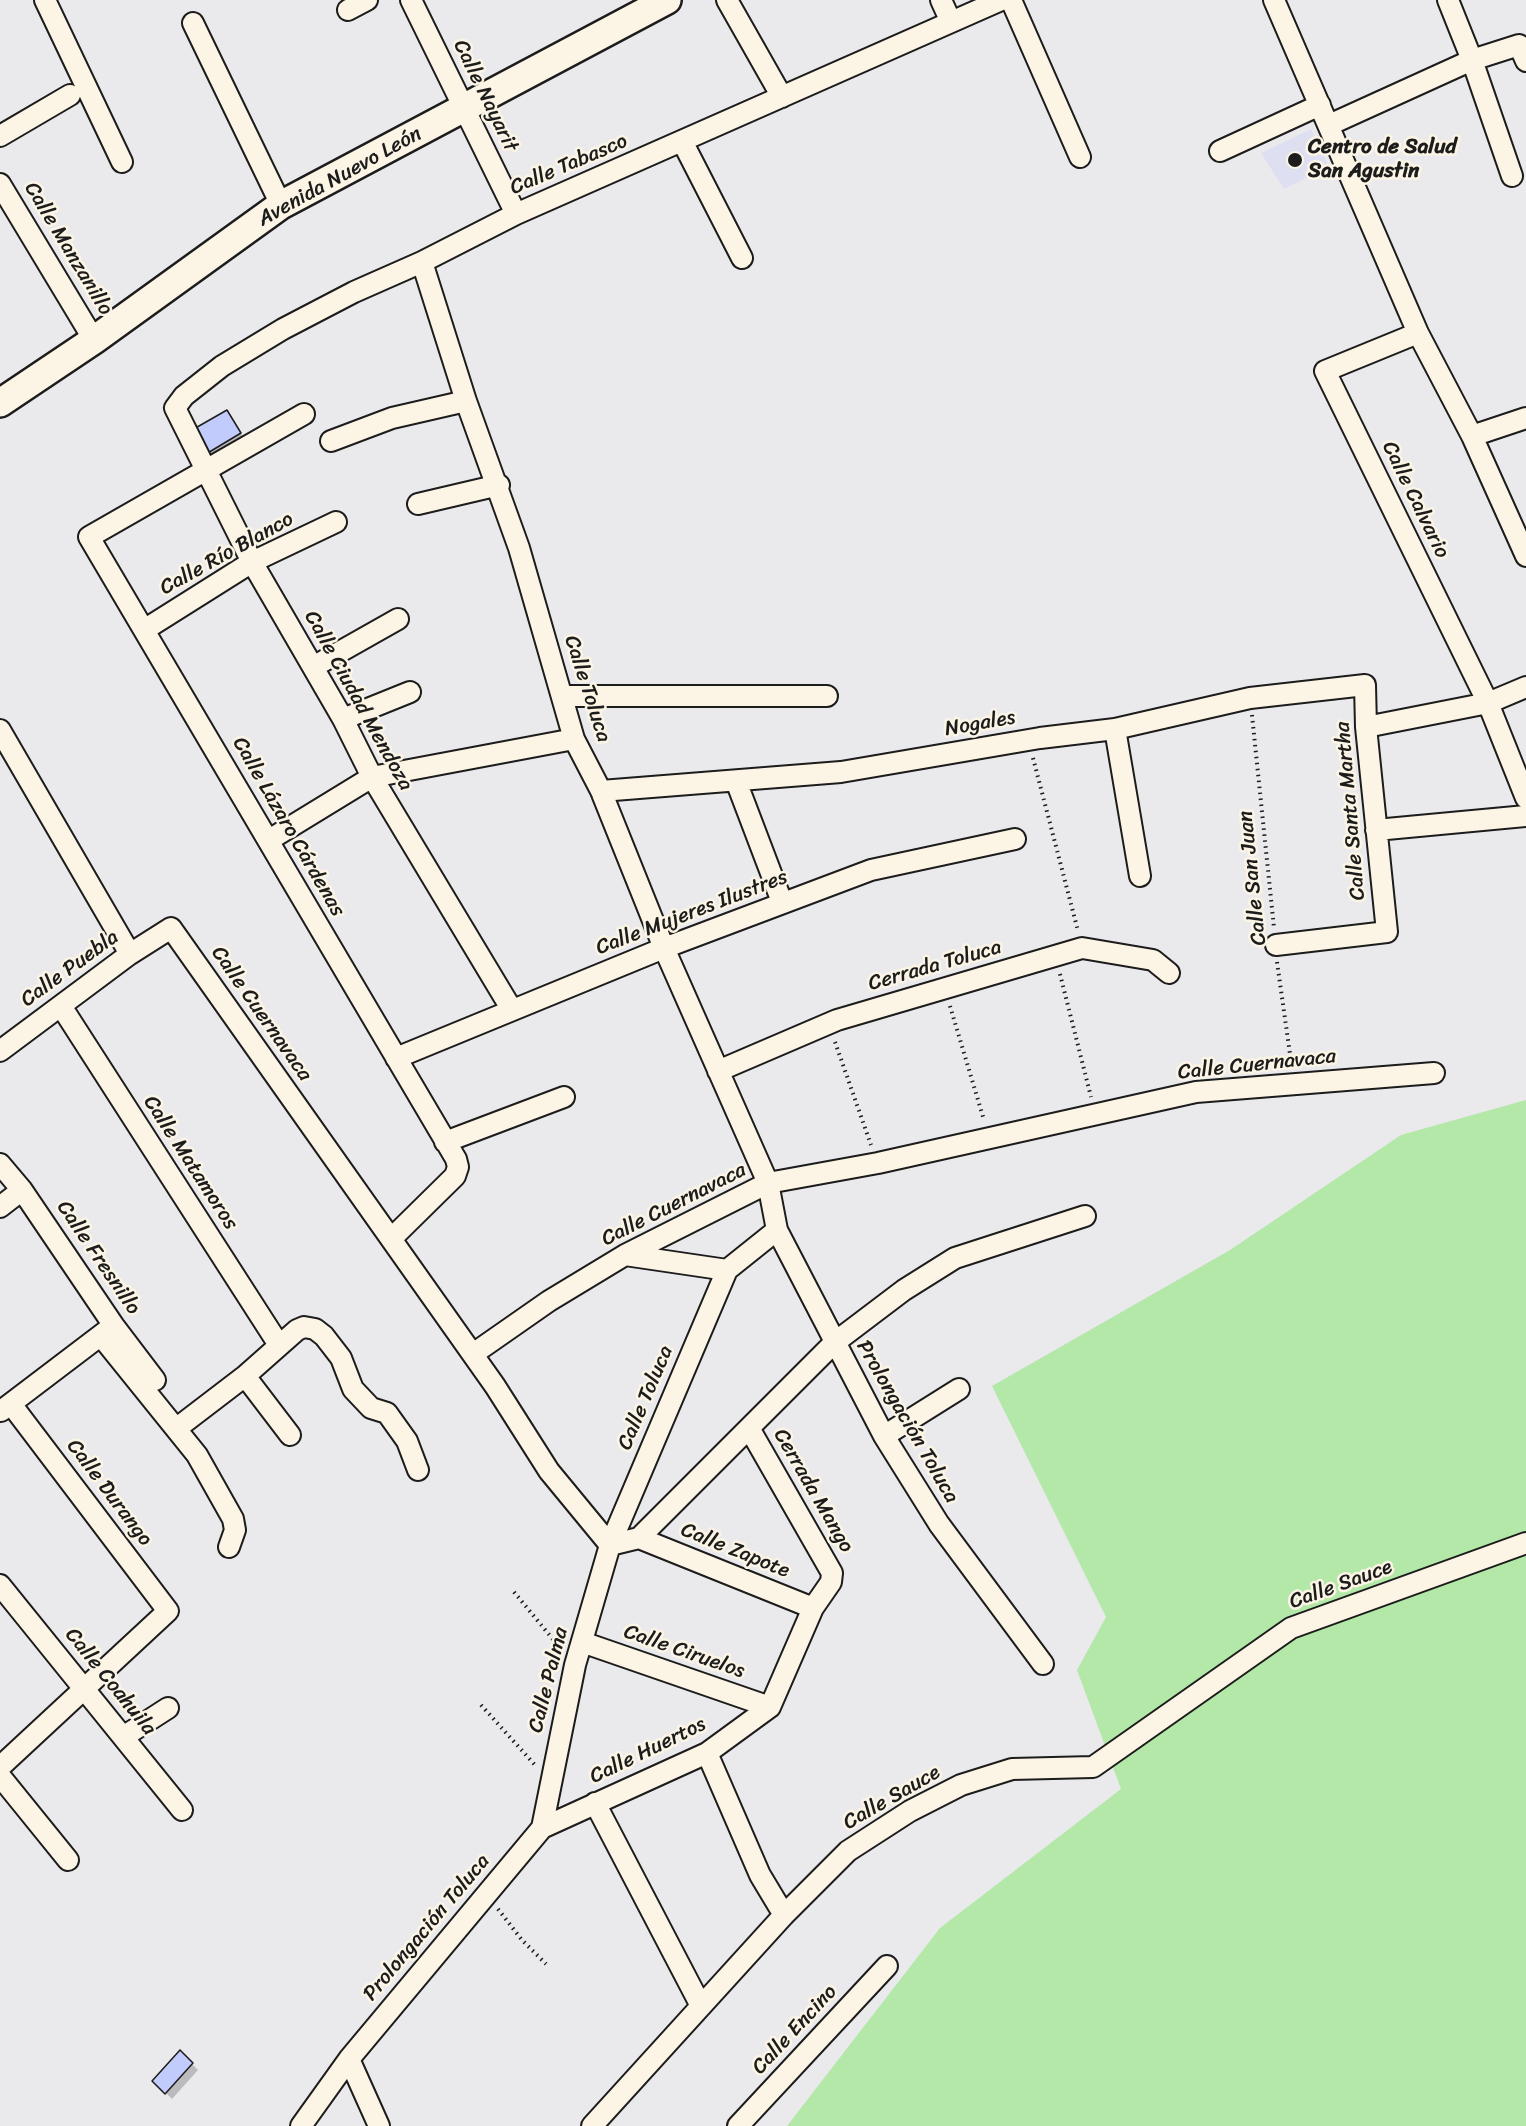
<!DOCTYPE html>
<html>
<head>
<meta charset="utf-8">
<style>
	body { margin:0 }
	canvas { display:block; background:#eae9ec }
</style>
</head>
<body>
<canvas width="1526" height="2126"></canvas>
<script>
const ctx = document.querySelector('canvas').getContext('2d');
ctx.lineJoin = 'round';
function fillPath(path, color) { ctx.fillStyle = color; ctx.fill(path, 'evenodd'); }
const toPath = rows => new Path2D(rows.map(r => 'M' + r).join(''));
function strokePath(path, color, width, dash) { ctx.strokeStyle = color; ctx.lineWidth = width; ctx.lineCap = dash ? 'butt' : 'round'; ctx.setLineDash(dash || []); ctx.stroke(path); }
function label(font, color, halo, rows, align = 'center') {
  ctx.font = font + ' Sriracha,sans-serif'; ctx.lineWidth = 5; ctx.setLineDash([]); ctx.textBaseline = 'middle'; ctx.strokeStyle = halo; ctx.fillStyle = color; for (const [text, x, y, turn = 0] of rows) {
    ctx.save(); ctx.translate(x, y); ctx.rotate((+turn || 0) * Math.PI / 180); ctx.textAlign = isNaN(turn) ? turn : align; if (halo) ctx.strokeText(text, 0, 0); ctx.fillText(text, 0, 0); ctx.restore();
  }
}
fillPath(toPath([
	[1311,129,1329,167,1284,189,1261,153]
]), '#dee0f1');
fillPath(toPath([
	[1526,1100,1526,2126,787,2126,940,1928,1121,1789,1077,1670,1106,1617,992,1386,1230,1250,1401,1135]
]), '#b3e8a9');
fillPath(toPath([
	[226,412,245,439,213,459,207,453],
	[180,2052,198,2070,172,2099,154,2081]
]), '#0003');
const building = toPath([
	[227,410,241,433,206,454,192,430,227,410],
	[180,2050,193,2063,165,2094,152,2081,180,2050]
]);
fillPath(building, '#c1ccfd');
strokePath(building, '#1c1c1c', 1.5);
const street = toPath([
	[45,0,122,162],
	[411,0,516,214],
	[727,0,782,97],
	[941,0,951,22],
	[1011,0,1080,157],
	[1274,0,1418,333,1472,436,1526,556],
	[1448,0,1472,60,1512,176],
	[348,10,367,0],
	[193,23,281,205],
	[1329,125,1472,60,1519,45,1526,61],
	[0,136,70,95],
	[682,141,742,258],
	[1220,151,1320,105],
	[0,184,94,340],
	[422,262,466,401,519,548,574,739,601,791,664,948,768,1183,777,1230,884,1436,939,1524,1043,1664],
	[1418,333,1325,371,1488,703,1526,798],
	[304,414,89,537,456,1159,458,1167,455,1176,391,1239],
	[1472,436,1526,418],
	[331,441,392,418,466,401],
	[418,504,499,485],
	[144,630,252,562,336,522],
	[313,667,398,619],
	[563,696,827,696],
	[343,719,410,692],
	[1366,727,1488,703,1526,687],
	[1115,729,1140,876],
	[0,730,130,954],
	[736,781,782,902],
	[601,791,841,772,1040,738,1115,729,1250,698,1365,685,1366,727,1387,932,1276,945],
	[1376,830,1526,816],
	[269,840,372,777,574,739],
	[61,1006,279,1345],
	[512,1010,372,777,343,719,252,562,175,408,184,396,222,366,283,329,354,292,422,262,516,214,1001,0],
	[0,1051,130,954,171,928,495,1386,549,1471,610,1545],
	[396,1058,664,948,871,870,1015,839],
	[718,1071,837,1020,1082,948,1153,960,1169,973],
	[445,1142,564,1097],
	[0,1164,22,1190,114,1326,155,1380],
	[0,1207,22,1190],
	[625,1255,727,1270,777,1230],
	[101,1336,197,1455,233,1519,235,1530,229,1547],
	[473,1354,549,1301,625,1255,768,1183,878,1163,1196,1092,1434,1073],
	[245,1376,290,1435],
	[1,1411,109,1329],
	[177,1428,245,1376,297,1330,304,1327,315,1329,324,1336,341,1358,353,1389,371,1408,387,1413,407,1441,418,1470],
	[884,1436,959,1389],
	[639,1538,813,1608],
	[610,1545,639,1538,834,1343,904,1290,955,1258,1085,1216],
	[0,1585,182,1810],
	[582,1642,770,1707],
	[123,1737,168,1708],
	[707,1753,760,1875,784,1915],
	[0,1767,168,1611,11,1404],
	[0,1776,68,1860],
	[595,1803,701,2006],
	[542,1828,575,1665,610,1545,727,1270],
	[349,2059,379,2126],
	[301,2126,349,2059,542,1828,707,1753,770,1707,813,1608,831,1582,832,1573,749,1428],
	[592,2126,784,1915,848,1851,910,1811,961,1785,1012,1769,1093,1767,1291,1628,1526,1543],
	[738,2126,887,1966]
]);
const secondary = toPath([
	[0,403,94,340,281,205,667,0]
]);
strokePath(street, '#1c1c1c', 24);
strokePath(secondary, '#1c1c1c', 32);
strokePath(toPath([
	[1252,715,1274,928],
	[1033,758,1078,931],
	[1277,962,1290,1054],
	[1060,974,1091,1097],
	[950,1006,984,1120],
	[835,1042,871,1145],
	[514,1592,561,1649],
	[481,1705,535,1765],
	[498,1909,522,1940,546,1964]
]), '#1c1c1c', 4, [1.5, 4.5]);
strokePath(street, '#fcf5e5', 20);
strokePath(secondary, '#fcf5e5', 27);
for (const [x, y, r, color] of [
	[1295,160,8,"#1c1c1c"]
]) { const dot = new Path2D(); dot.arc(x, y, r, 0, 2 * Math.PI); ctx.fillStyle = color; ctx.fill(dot); strokePath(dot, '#fcf5e5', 2); }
label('21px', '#1c1c1c', '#fcf5e5', [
	["Calle Nayarit",485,96,64],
	["Calle Tabasco",569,165,-23],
	["Avenida Nuevo León",340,177,-29],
	["Calle Manzanillo",68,249,59],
	["Calle Calvario",1415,500,64],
	["Calle Río Blanco",227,554,-29],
	["Calle Toluca",587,689,72],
	["Calle Ciudad Mendoza",358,701,61],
	["Nogales",980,724,-10],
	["Calle Santa Martha",1351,811,-95],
	["Calle Lázaro Cárdenas",288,827,60],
	["Calle San Juan",1253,878,-96],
	["Calle Mujeres Ilustres",692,913,-21],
	["Cerrada Toluca",935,966,-16],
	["Calle Puebla",70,969,-36],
	["Calle Cuernavaca",261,1014,55],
	["Calle Cuernavaca",1257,1065,-6],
	["Calle Matamoros",190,1163,57],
	["Calle Cuernavaca",674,1205,-27],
	["Calle Fresnillo",98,1258,56],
	["Calle Toluca",646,1398,-67],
	["Prolongación Toluca",907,1422,60],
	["Cerrada Mango",813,1491,60],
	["Calle Durango",109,1493,53],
	["Calle Zapote",735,1551,22],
	["Calle Sauce",1341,1585,-20],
	["Calle Ciruelos",684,1652,19],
	["Calle Palma",549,1680,-76],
	["Calle Coahuila",110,1682,51],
	["Calle Huertos",648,1751,-26],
	["Calle Sauce",892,1798,-30],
	["Prolongación Toluca",427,1928,-50],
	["Calle Encino",795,2030,-47]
]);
label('bold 21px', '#1c1c1c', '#fcf5e5', [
	["Centro de Salud",1308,148],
	["San Agustin",1308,172]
], 'left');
</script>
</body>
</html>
